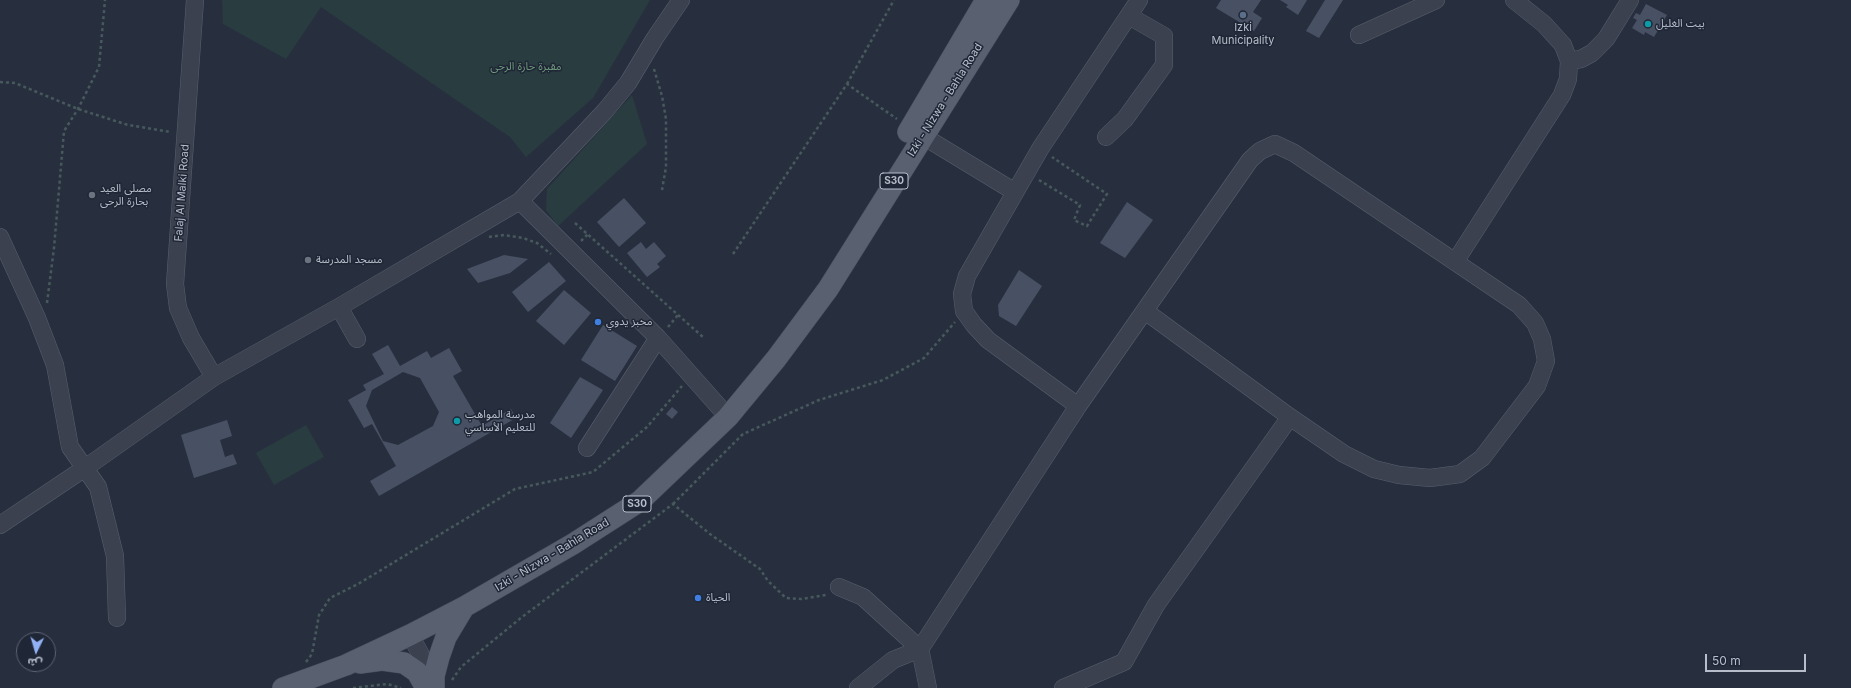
<!DOCTYPE html>
<html>
<head>
<meta charset="utf-8">
<style>
	body { margin:0 }
	#map { position:relative; width:1851px; height:688px; overflow:hidden; background:#272f3f; font-family:Inter,"Noto Sans Arabic",sans-serif }
	canvas { display:block }
	.north { position:absolute; left:16px; top:632px; width:40px; height:40px; box-sizing:border-box; background:#1f2635; border:1px solid #5c6271; border-radius:50%; rotate:185deg; font-size:11px; font-weight:700; line-height:16px; text-align:center; color:#b7bdca }
	.north::after { content:''; display:block; margin:auto; width:14px; height:18px; background:#92b0f4; clip-path:polygon(50% 0,100% 100%,50% 72%,0 100%) }
	.scale { position:absolute; left:1705px; top:654px; width:101px; height:18px; box-sizing:border-box; border:2px solid #b7bdca; border-top:0; padding-left:5px; font-size:12px; line-height:14px; white-space:nowrap; color:#b7bdca; -webkit-text-stroke:3px #1f2635; paint-order:stroke }
</style>
</head>
<body>
<div id="map">
<canvas width="1851" height="688"></canvas>
<div class="north">ش</div>
<div class="scale">50 m</div>
</div>
<script>
const ctx = document.querySelector('canvas').getContext('2d');
ctx.lineJoin = 'round';
function fillPath(path, color) { ctx.fillStyle = color; ctx.fill(path, 'evenodd'); }
const toPath = rows => new Path2D(rows.map(r => 'M' + r).join(''));
function strokePath(path, color, width, dash) { ctx.strokeStyle = color; ctx.lineWidth = width; ctx.lineCap = dash ? 'butt' : 'round'; ctx.setLineDash(dash || []); ctx.stroke(path); }
function label(font, color, halo, rows, align = 'center') {
  ctx.font = font + ' Inter,"Noto Sans Arabic",sans-serif'; ctx.lineWidth = 3; ctx.setLineDash([]); ctx.textBaseline = 'middle'; ctx.strokeStyle = halo; ctx.fillStyle = color; for (const [text, x, y, turn = 0] of rows) {
    ctx.save(); ctx.translate(x, y); ctx.rotate((+turn || 0) * Math.PI / 180); ctx.textAlign = isNaN(turn) ? turn : align; if (halo) ctx.strokeText(text, 0, 0); ctx.fillText(text, 0, 0); ctx.restore();
  }
}
fillPath(toPath([
	[222,0,650,0,593,98,526,157,510,137,321,7,286,59,223,24],
	[632,95,647,144,558,226,546,210,547,189],
	[306,425,324,457,274,485,256,453]
]), '#293c40');
fillPath(toPath([
	[1221,0,1261,0,1253,12,1262,18,1254,31,1216,8],
	[1280,0,1307,0,1298,15,1286,7,1288,5],
	[1325,0,1343,0,1319,38,1306,31],
	[1646,4,1667,15,1654,37,1645,32,1644,35,1632,28,1637,20,1633,18,1636,13,1640,15],
	[624,198,646,223,619,247,597,222],
	[1127,202,1153,220,1125,258,1100,243],
	[641,242,646,249,654,242,666,256,657,264,660,267,647,277,627,253],
	[504,255,528,259,510,273,478,283,467,269],
	[549,262,566,281,528,312,512,292],
	[1019,270,1042,286,1016,326,999,316,998,305],
	[564,290,591,313,564,345,536,321],
	[603,325,637,346,615,381,581,360],
	[388,345,400,366,427,351,431,358,449,348,462,371,453,376,482,426,511,409,516,418,379,496,370,481,396,466,372,424,364,428,348,400,366,390,363,385,384,374,372,354],
	[403,372,420,378,439,412,433,426,398,445,383,441,366,406,372,390],
	[580,377,603,390,571,438,550,423],
	[672,407,678,412,672,419,666,414],
	[227,420,232,436,220,440,225,457,233,454,237,464,194,478,181,435]
]), '#485163');
const minor = toPath([
	[195,0,175,284,178,308,191,338,214,377],
	[1359,35,1436,0],
	[1569,61,1581,59,1592,53,1606,39,1630,0],
	[913,130,1015,192],
	[1106,137,1125,119,1164,65,1164,36,1129,16],
	[520,201,658,338,728,417],
	[0,237,37,318,55,365,70,447,98,487,115,556,117,618],
	[1455,262,1562,95,1568,79,1569,61,1563,45,1544,24,1514,0],
	[339,307,357,339],
	[1078,406,988,340,974,325,964,311,962,294,967,276,1040,149,1139,0],
	[587,448,658,338],
	[0,525,85,468,214,377,339,307,520,201,605,111,628,83,655,38,681,0],
	[839,587,863,597,920,649,928,688],
	[410,635,420,653,429,685],
	[858,688,893,660,920,649,1078,406,1250,160,1260,151,1275,144,1294,153,1519,305,1535,323,1542,339,1546,361,1537,386,1482,458,1460,474,1430,478,1399,475,1374,469,1344,454,1290,417,1145,311],
	[1063,688,1124,662,1156,605,1290,417]
]);
const major = toPath([
	[908,132,986,0],
	[360,663,382,660,404,663,417,672,426,688],
	[283,688,346,665,410,635,464,607,573,544,640,501,728,417,776,359,828,289,1009,0],
	[434,688,434,676,439,657,446,637,464,607]
]);
strokePath(minor, '#585f6d', 18);
strokePath(major, '#444a59', 22);
strokePath(toPath([
	[654,69,662,96,666,119,666,167,662,190],
	[0,82,15,83,78,109,128,125,171,132],
	[847,84,894,0],
	[1039,180,1080,205,1074,220,1087,226,1107,194,1052,157],
	[575,223,704,338],
	[489,237,504,235,523,238,537,243,551,254],
	[581,241,588,234],
	[733,254,847,84,897,119],
	[47,303,54,248,64,131,78,109,99,67,105,0],
	[668,327,678,315],
	[673,504,743,434,819,400,883,380,924,358,955,322],
	[306,662,312,654,319,615,330,598,358,584,515,489,593,472,647,427,682,386],
	[452,680,461,667,522,617,673,504,710,534,760,569,768,581,786,598,801,599,826,595],
	[353,688,387,684,401,688]
]), '#47595d', 2.5, [3, 3]);
strokePath(minor, '#3b414f', 17);
strokePath(major, '#59606f', 21);
for (const [x, y, r, color] of [
	[1243,15,4,"#5c6f8a"],
	[1648,24,4,"#0f9aa8"],
	[92,195,4,"#6b7280"],
	[308,260,4,"#6b7280"],
	[598,322,4,"#3f7fe0"],
	[457,421,4,"#0f9aa8"],
	[698,598,4,"#3f7fe0"]
]) { const dot = new Path2D(); dot.arc(x, y, r, 0, 2 * Math.PI); ctx.fillStyle = color; ctx.fill(dot); strokePath(dot, '#1f2635', 1.5); }
for (const [x, y, w] of [
	[894,181,28],
	[637,504,28]
]) { const box = new Path2D(); box.roundRect(x - w / 2, y - 8, w, 16, 3); ctx.fillStyle = '#1f2635'; ctx.fill(box); strokePath(box, '#b7bdca', 1); }
label('bold 10px', '#b7bdca', null, [
	["S30",894,181],
	["S30",637,504]
]);
label('11px', '#b7bdca', '#1f2635', [
	["بيت الغليل",1656,24],
	["Izki",1243,28,"center"],
	["Municipality",1243,41,"center"],
	["مصلى العيد",100,189],
	["بحارة الرحى",100,202],
	["مسجد المدرسة",316,260],
	["مخبز يدوي",606,322],
	["مدرسة المواهب",465,415],
	["للتعليم الأساسي",465,428],
	["الحياة",706,598]
], 'left');
label('11px', '#6f9a7d', '#1f2635', [
	["مقبرة حارة الرحى",526,67]
]);
label('11px', '#b7bdca', '#1f2635', [
	["Izki - Nizwa - Bahla Road",945,100,-58],
	["Falaj Al Malki Road",182,193,-86],
	["Izki - Nizwa - Bahla Road",552,555,-31]
]);
</script>
</body>
</html>
